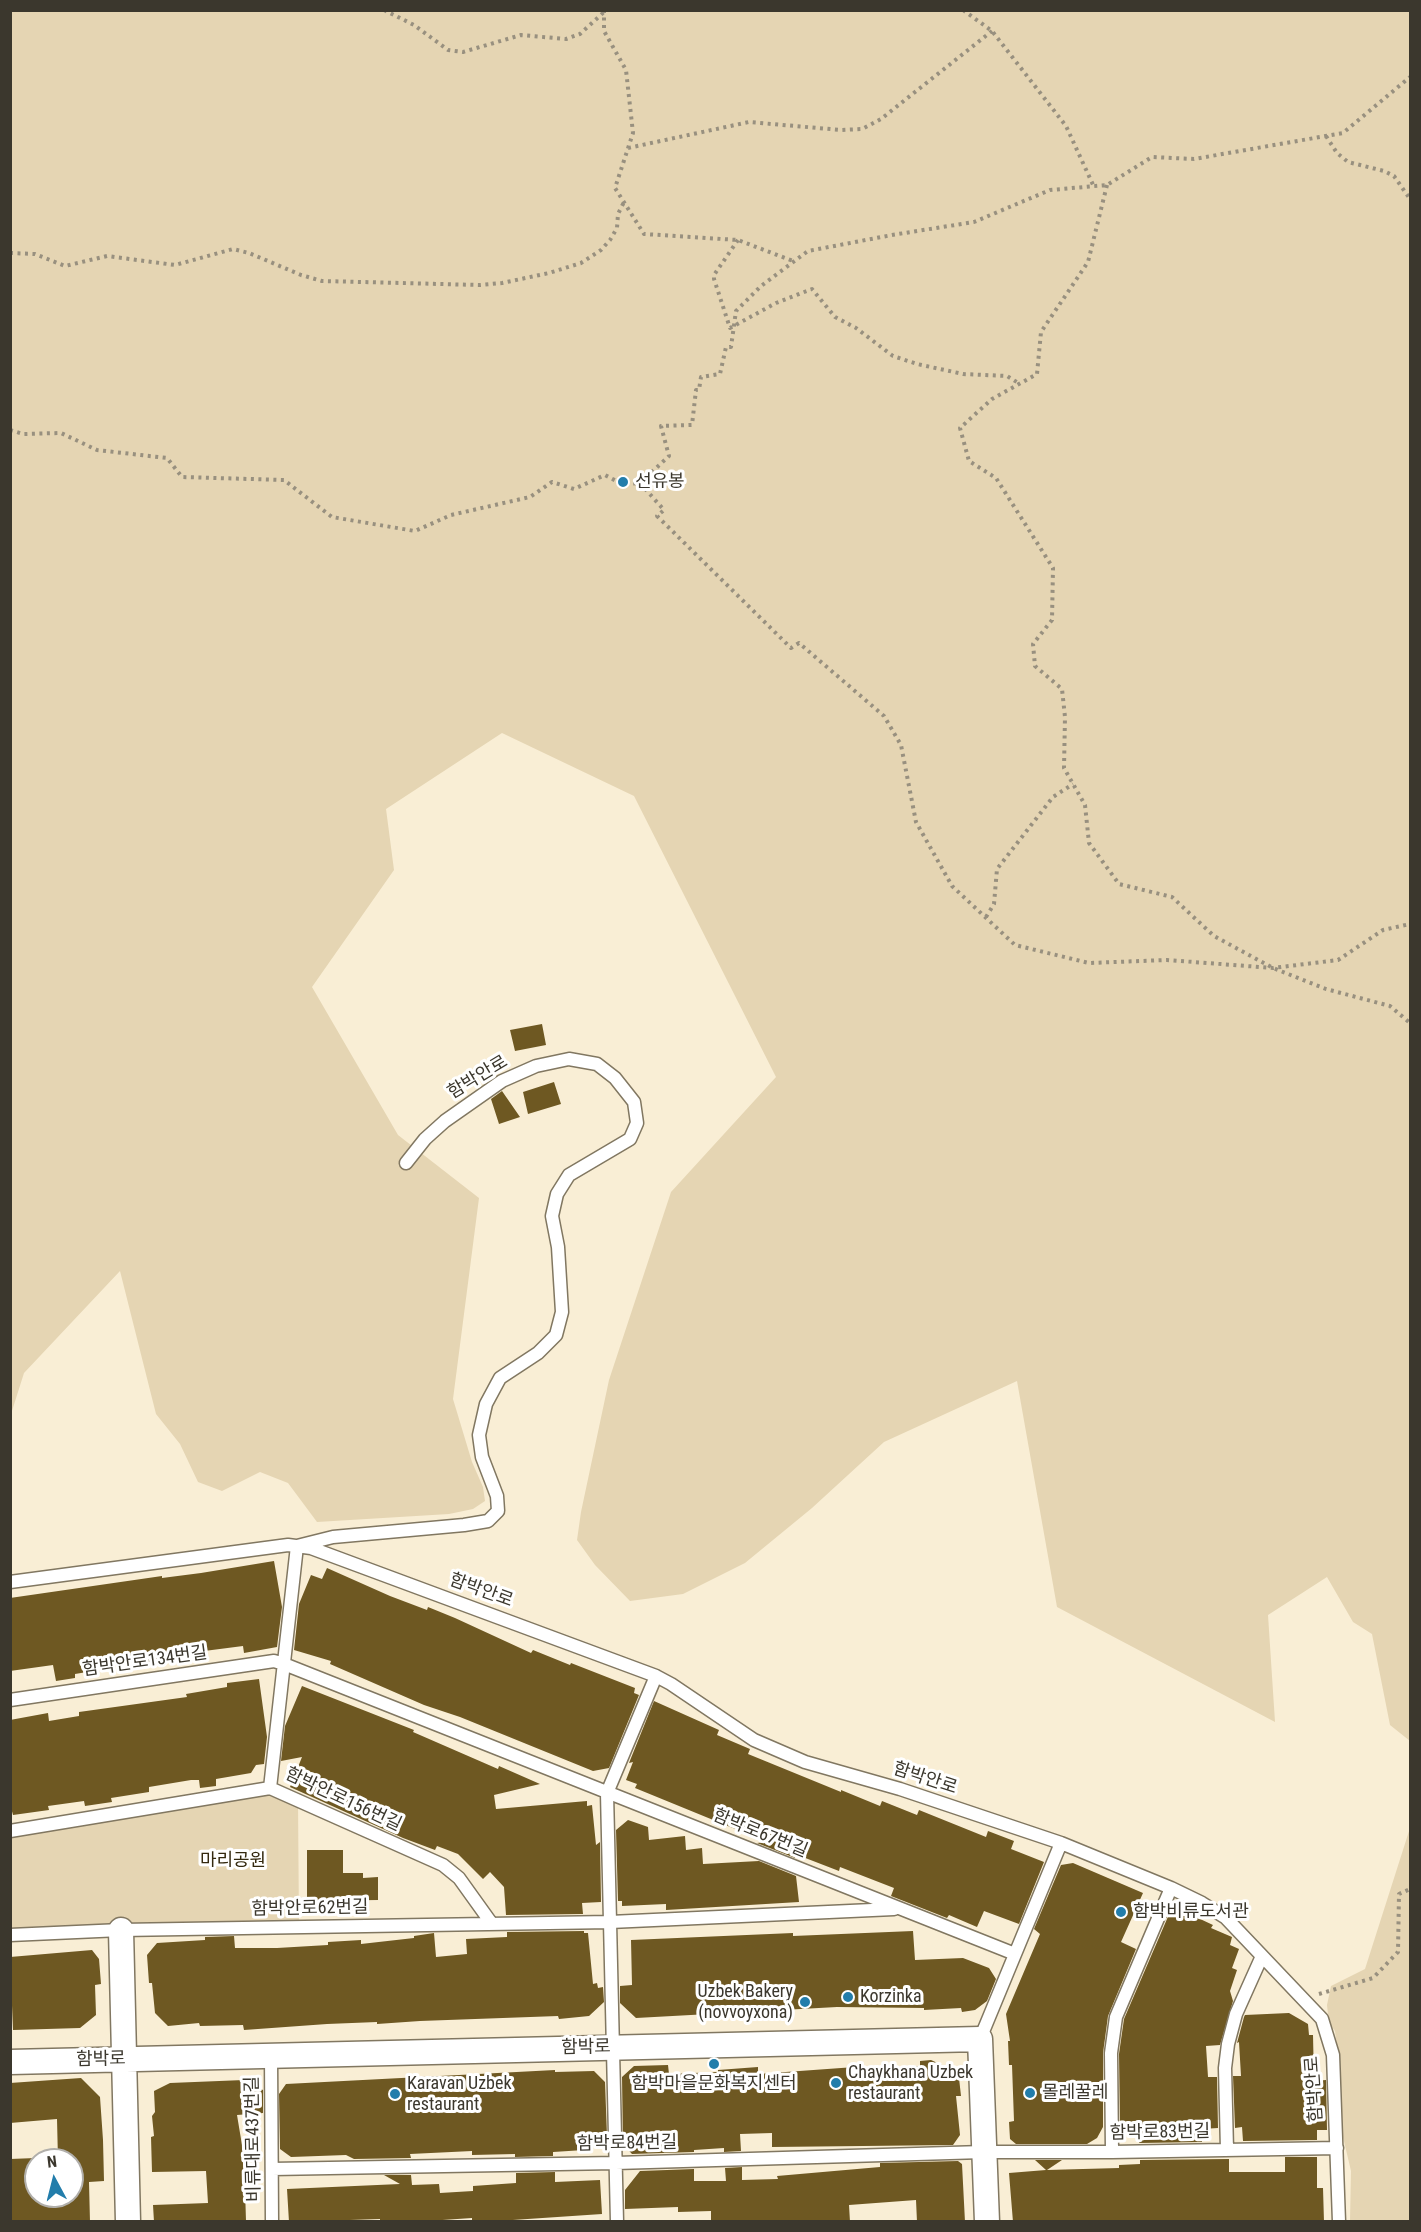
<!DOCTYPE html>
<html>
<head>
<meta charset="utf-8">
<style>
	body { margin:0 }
	#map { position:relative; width:1421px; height:2232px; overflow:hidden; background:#f9eed5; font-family:"Roboto Condensed",sans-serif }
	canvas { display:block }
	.frame { position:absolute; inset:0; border:12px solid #3b372d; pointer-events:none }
	.north { position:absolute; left:24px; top:2148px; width:60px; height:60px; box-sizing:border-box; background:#fff; border:2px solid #b1afab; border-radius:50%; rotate:353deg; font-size:16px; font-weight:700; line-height:24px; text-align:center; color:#3b372d }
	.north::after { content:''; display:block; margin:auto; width:21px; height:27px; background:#227dab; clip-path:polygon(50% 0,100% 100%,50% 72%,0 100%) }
</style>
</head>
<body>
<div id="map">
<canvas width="1421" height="2232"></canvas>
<div class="frame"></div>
<div class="north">N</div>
</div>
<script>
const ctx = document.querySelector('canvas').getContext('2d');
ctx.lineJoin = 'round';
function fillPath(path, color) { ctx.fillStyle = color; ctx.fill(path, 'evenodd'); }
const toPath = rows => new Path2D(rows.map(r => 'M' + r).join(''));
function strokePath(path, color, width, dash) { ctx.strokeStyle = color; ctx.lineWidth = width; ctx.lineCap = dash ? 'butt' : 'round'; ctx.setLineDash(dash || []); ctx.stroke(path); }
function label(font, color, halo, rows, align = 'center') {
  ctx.font = font + ' "Roboto Condensed","Noto Sans KR",sans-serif'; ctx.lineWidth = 6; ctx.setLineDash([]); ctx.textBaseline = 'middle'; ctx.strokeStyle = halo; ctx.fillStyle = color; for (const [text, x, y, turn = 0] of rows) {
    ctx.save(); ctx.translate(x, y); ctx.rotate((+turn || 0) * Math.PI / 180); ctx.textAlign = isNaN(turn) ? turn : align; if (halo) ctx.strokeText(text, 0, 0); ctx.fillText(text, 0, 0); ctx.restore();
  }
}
fillPath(toPath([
	[11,11,1410,11,1410,1741,1390,1725,1372,1634,1353,1622,1327,1577,1268,1615,1275,1722,1057,1607,1017,1381,884,1442,812,1508,745,1563,683,1594,630,1601,595,1565,577,1540,581,1512,609,1380,671,1192,776,1077,634,796,502,733,386,809,394,870,312,987,398,1135,479,1198,453,1399,472,1462,483,1487,485,1501,473,1509,449,1514,317,1522,288,1483,260,1472,222,1491,198,1482,180,1444,156,1414,120,1271,24,1373,11,1414],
	[270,1788,298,1801,299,1927,11,1935,11,1831],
	[1410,1828,1410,2221,1350,2221,1351,2171,1339,2120,1341,2077,1335,2031,1329,2023,1327,2005,1331,1986,1365,1969]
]), '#e5d5b3');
fillPath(toPath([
	[542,1024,546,1045,515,1051,510,1030],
	[554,1082,561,1104,528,1114,523,1092],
	[502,1091,520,1117,499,1124,491,1099],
	[274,1561,282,1607,277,1647,244,1653,243,1646,181,1654,161,1658,162,1663,142,1665,141,1658,114,1662,86,1666,87,1672,75,1674,75,1678,56,1681,53,1665,10,1671,10,1598,162,1576,162,1578,201,1573],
	[327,1568,390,1596,427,1610,428,1607,455,1618,531,1653,533,1650,570,1665,571,1663,635,1688,634,1693,639,1695,609,1768,593,1771,460,1717,424,1705,330,1664,331,1661,294,1650,299,1604,311,1575,322,1579],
	[259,1679,267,1737,264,1764,256,1765,251,1773,216,1779,216,1786,200,1788,199,1780,191,1780,149,1787,149,1792,111,1798,112,1802,85,1806,84,1801,48,1806,49,1810,13,1815,10,1804,10,1720,48,1713,49,1721,79,1716,79,1712,187,1697,186,1694,227,1687,227,1683],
	[302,1686,414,1730,413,1732,498,1769,499,1766,540,1784,494,1795,496,1809,587,1801,587,1806,592,1805,596,1845,600,1842,601,1902,582,1903,583,1914,506,1915,504,1887,490,1872,483,1879,458,1854,437,1846,435,1850,403,1838,290,1787,302,1757,281,1761,285,1726],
	[654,1701,719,1730,717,1735,750,1749,748,1754,841,1792,841,1790,880,1806,882,1801,917,1815,919,1810,986,1837,988,1831,1014,1841,1011,1849,1044,1862,1019,1924,984,1911,977,1927,949,1915,947,1918,891,1896,894,1888,840,1867,839,1871,795,1854,795,1858,757,1843,767,1842,635,1788,637,1784,626,1780,633,1762,629,1763],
	[628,1820,648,1827,649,1840,685,1836,686,1850,702,1848,703,1864,759,1861,796,1876,799,1902,666,1910,666,1904,622,1906,622,1901,618,1901,616,1830],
	[307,1850,343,1850,343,1873,363,1873,363,1878,378,1877,378,1900,307,1901],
	[1073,1863,1143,1893,1121,1942,1136,1949,1108,2016,1103,2053,1103,2127,1097,2138,1087,2144,1016,2144,1010,2139,1009,2122,1014,2121,1012,2065,1009,2065,1008,2041,1010,2041,1006,2014,1040,1934,1034,1929,1061,1865],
	[1183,1911,1213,1925,1211,1928,1232,1937,1230,1945,1239,1949,1232,1968,1237,1970,1230,1991,1233,2001,1220,2045,1206,2046,1208,2077,1217,2077,1218,2128,1202,2129,1202,2142,1139,2143,1138,2125,1120,2126,1119,2054,1124,2019,1170,1912],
	[584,1931,584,1933,588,1933,593,1984,597,1983,598,1988,603,1987,604,2002,589,2016,559,2019,558,2016,420,2021,377,2024,377,2022,327,2024,244,2030,243,2025,200,2026,199,2023,168,2026,155,2013,152,1983,149,1983,147,1955,157,1943,205,1940,205,1937,234,1936,235,1948,277,1948,328,1945,328,1942,361,1940,361,1944,414,1938,414,1936,434,1933,436,1957,467,1954,466,1939,507,1937,507,1932],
	[913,1931,915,1960,963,1958,989,1968,996,1979,987,2001,975,2010,962,2012,961,2008,924,2010,924,2008,837,2007,636,2018,620,2003,620,1986,632,1985,631,1940,793,1933,793,1936],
	[92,1950,99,1959,101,1984,95,1985,96,2015,80,2028,13,2030,10,1957],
	[1289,2013,1308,2024,1309,2035,1313,2035,1314,2081,1326,2080,1327,2130,1317,2130,1317,2140,1243,2141,1242,2127,1235,2128,1233,2076,1241,2076,1239,2042,1237,2043,1244,2017,1245,2015],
	[931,2060,953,2070,959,2078,961,2096,956,2096,960,2135,953,2145,772,2147,772,2133,740,2134,741,2151,724,2152,724,2148,694,2150,694,2152,632,2154,623,2144,622,2077,634,2066,668,2065,669,2074,718,2072,718,2070,758,2067,758,2074,855,2067,855,2071,920,2066,920,2061],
	[555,2070,555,2072,594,2071,605,2082,607,2136,583,2137,584,2150,553,2152,553,2156,515,2157,515,2154,472,2155,472,2151,410,2154,411,2158,354,2159,346,2155,291,2157,280,2149,279,2094,286,2084],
	[81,2078,100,2097,103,2140,104,2181,89,2182,90,2222,10,2222,10,2159,36,2158,36,2196,72,2196,72,2160,58,2160,57,2119,10,2123,10,2083],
	[244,2080,263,2090,263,2113,237,2115,244,2157,246,2221,154,2222,153,2205,208,2203,206,2171,152,2172,151,2137,154,2136,152,2116,155,2112,154,2091,170,2083],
	[1285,2157,1317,2157,1317,2188,1323,2188,1324,2222,1013,2222,1009,2173,1046,2170,1035,2160,1062,2160,1047,2170,1119,2168,1119,2165,1140,2164,1140,2160,1229,2159,1229,2172,1285,2172],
	[958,2161,962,2164,965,2222,917,2222,916,2200,849,2205,850,2222,711,2222,711,2211,678,2212,678,2207,625,2209,625,2190,640,2171,694,2169,694,2181,726,2181,725,2168,742,2167,742,2180,778,2179,777,2176,880,2167,880,2163],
	[555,2172,555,2182,600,2180,602,2214,483,2222,472,2222,472,2218,413,2222,380,2222,380,2219,289,2222,287,2189,400,2184,384,2175,411,2175,412,2185,439,2184,440,2193,473,2191,473,2186,516,2183,516,2173]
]), '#6e5822');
const service = toPath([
	[10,1582,288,1545,311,1548,656,1676,671,1684,754,1740,805,1762,900,1789,1061,1843,1171,1888,1202,1903,1226,1918,1322,2019,1333,2055,1339,2222],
	[10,1700,274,1661,284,1664,1015,1954],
	[270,1788,297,1546,333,1537,464,1525,488,1521,498,1511,497,1496,482,1457,479,1435,486,1404,500,1378,538,1353,556,1335,562,1312,558,1247,552,1216,557,1194,569,1175,630,1139,637,1123,634,1102,615,1078,597,1064,569,1059,536,1066,502,1081,445,1121,425,1139,406,1163],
	[270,1788,443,1865,459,1878,492,1924],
	[10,1831,270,1788],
	[10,1935,121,1930,610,1922,894,1909],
	[980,2039,1061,1843],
	[271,2056,272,2222],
	[1227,2150,1225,2068,1228,2044,1236,2014,1262,1956],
	[1112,2152,1111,2053,1116,2017,1171,1888],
	[272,2169,616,2163,983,2152,1112,2152,1337,2148],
	[617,2222,607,1793,656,1676]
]);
const minor = toPath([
	[121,1930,128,2222],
	[10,2062,980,2039,987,2222]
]);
strokePath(service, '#817761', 15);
strokePath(minor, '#817761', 27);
strokePath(toPath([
	[384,10,414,25,448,50,463,52,521,35,566,39,580,34,604,12],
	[604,10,604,31,626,70,633,133,615,188,644,234,738,240,793,261],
	[963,10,992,31,1066,126,1094,187],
	[1326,136,1337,153,1348,162,1384,171,1394,176,1410,199],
	[628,148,749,122,841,130,862,129,881,119,992,31],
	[1107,185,1088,262,1041,332,1037,374,992,399,960,428,969,461,996,478,1053,568,1052,620,1033,644,1035,666,1062,689,1065,717,1064,768,1085,805,1089,843,1119,884,1172,897,1214,936,1273,968,1326,989,1390,1006,1410,1023],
	[738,240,714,275,714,279,730,328,776,303,812,289,835,317,856,328,893,356,917,364,963,374,1007,376,1020,384],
	[10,253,35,254,65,266,107,256,175,265,233,249,249,253,301,275,322,281,480,285,502,283,549,273,581,263,601,250,610,240,617,228,618,214,624,202],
	[10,430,23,434,61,433,97,450,167,458,182,477,284,480,332,517,415,531,451,515,530,497,552,482,574,489,605,475,622,484,640,483,669,456,661,426,692,425,696,390,699,390,701,377,720,374,726,347,731,347,736,311,761,286,808,251,892,235,974,222,1050,190,1107,185,1152,157,1194,159,1343,133,1410,77],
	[640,483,664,510,657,516,791,648,799,643,884,716,901,745,916,822,952,886,1015,945,1089,963,1167,960,1273,968,1338,960,1383,930,1410,924],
	[986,917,994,904,997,869,1053,797,1073,784],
	[1319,1994,1373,1978,1398,1952,1399,1894,1410,1889]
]), '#98907f', 4, [3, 4.5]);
strokePath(service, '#fff', 12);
strokePath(minor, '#fff', 24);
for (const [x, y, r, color] of [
	[623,482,6,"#227dab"],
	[1121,1912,6,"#227dab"],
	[848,1997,6,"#227dab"],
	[805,2002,6,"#227dab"],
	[714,2064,6,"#227dab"],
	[836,2083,6,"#227dab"],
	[1030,2093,6,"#227dab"],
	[395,2094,6,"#227dab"]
]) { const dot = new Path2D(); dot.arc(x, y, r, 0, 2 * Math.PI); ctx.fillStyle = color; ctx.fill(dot); strokePath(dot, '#fff', 2); }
label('18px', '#3b372d', '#fff', [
	["선유봉",635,482],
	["함박비류도서관",1133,1912],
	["Uzbek Bakery",793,1992,"right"],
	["(novvoyxona)",793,2013,"right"],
	["Korzinka",860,1997],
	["Chaykhana Uzbek",848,2073],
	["restaurant",848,2094],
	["Karavan Uzbek",407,2084],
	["restaurant",407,2105],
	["함박마을문화복지센터",714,2084,"center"],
	["몰레꿀레",1042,2093]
], 'left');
label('18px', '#3b372d', '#fff', [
	["함박안로",478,1078,-31],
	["함박안로",481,1591,20],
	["함박안로134번길",145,1662,-8],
	["함박안로",925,1779,18],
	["함박안로156번길",343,1800,25],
	["함박로67번길",760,1834,22],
	["함박안로62번길",310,1909,-1],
	["함박로",586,2048,-1],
	["함박로",101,2060,-1],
	["함박안로",1315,2089,-94],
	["함박로83번길",1160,2133,-1],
	["비류대로437번길",254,2139,-91],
	["함박로84번길",627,2144,-1]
]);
label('18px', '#34290f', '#fff', [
	["마리공원",233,1861]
]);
</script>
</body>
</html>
